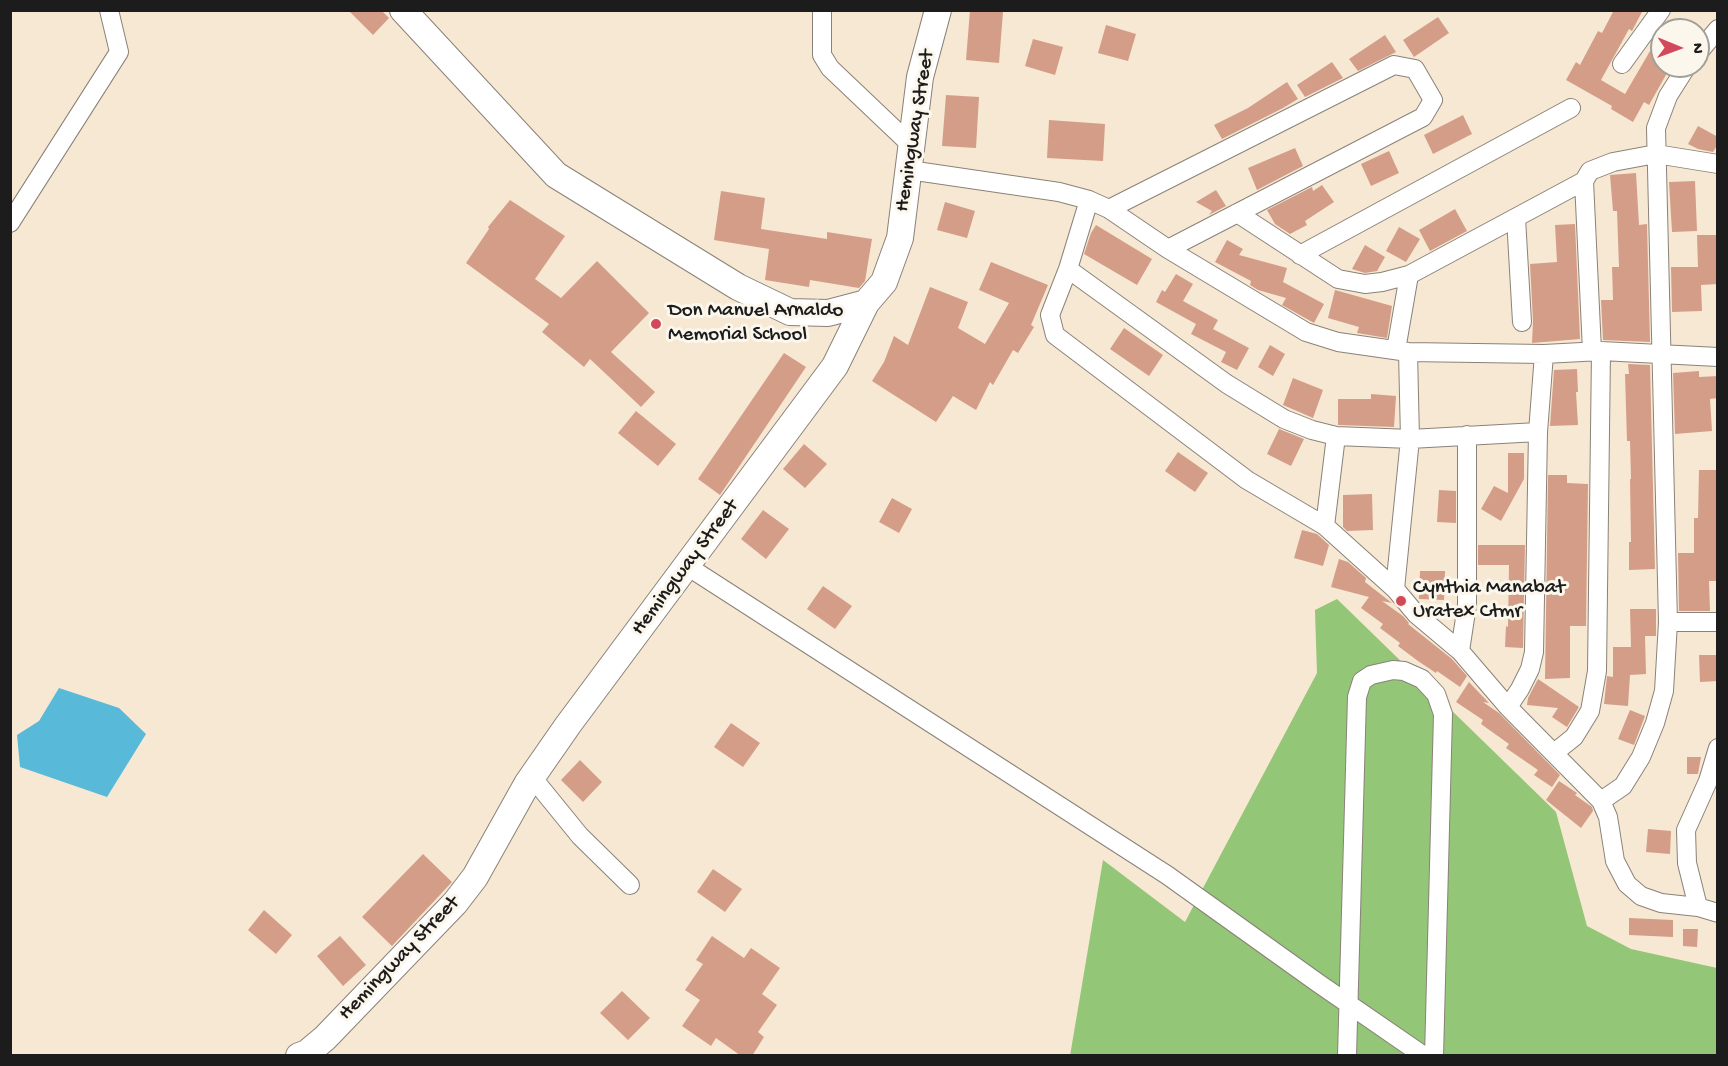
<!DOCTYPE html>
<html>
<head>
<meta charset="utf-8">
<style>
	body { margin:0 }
	#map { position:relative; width:1728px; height:1066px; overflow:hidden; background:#f7e8d3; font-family:"Gochi Hand",sans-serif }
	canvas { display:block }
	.frame { position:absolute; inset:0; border:12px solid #1c1c1c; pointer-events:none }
	.north { position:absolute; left:1650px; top:18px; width:60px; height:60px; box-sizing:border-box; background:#fbf7ec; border:2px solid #a29f99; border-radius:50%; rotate:91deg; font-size:16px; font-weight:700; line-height:24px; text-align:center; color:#1c1c1c }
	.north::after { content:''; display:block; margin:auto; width:21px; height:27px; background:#d1495b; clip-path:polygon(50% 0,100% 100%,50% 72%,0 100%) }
</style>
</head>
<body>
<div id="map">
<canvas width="1728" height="1066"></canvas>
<div class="frame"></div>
<div class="north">N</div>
</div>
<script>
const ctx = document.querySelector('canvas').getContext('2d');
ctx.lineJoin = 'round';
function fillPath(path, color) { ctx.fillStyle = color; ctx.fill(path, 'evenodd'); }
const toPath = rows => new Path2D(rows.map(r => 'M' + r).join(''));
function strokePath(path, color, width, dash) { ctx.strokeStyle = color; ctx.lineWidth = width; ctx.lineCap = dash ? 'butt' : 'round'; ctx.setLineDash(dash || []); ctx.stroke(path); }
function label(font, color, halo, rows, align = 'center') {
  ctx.font = font + ' "Gochi Hand",sans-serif'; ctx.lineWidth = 6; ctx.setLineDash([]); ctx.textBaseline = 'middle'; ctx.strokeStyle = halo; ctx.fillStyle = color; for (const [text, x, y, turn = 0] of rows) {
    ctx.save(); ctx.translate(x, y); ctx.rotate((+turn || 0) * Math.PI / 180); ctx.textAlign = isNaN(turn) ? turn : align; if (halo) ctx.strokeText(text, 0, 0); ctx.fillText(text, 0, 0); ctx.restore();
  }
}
fillPath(toPath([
	[1337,599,1556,812,1587,926,1631,949,1717,968,1717,1055,1070,1056,1103,860,1185,922,1317,673,1315,610]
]), '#93c676');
fillPath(toPath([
	[59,688,119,708,146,734,107,797,20,767,17,735,39,721]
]), '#59b9d8');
fillPath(toPath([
	[348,10,381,10,389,18,373,35],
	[970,10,1003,12,999,63,966,60],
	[1614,10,1643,10,1632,31,1629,29,1601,80,1625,94,1650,51,1662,58,1662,66,1671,66,1649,105,1644,102,1633,122,1611,109,1612,106,1566,80,1576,62,1580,65,1598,31,1602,33],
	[1438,17,1449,33,1414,57,1403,40],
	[1106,25,1136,34,1128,61,1098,53],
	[1385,35,1396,52,1358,71,1349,59],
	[1033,39,1063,47,1055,75,1025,66],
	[1332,62,1343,78,1305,97,1297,85],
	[1287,82,1298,99,1283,108,1222,139,1214,125,1248,108],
	[946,95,979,97,976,148,942,146],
	[1463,115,1472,134,1433,154,1424,135],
	[1049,120,1105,124,1103,161,1047,158],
	[1698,126,1718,137,1718,144,1713,152,1698,149,1688,144],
	[1295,148,1303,166,1257,190,1248,168],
	[1389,151,1399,173,1371,186,1361,164],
	[1636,173,1639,225,1647,224,1650,342,1603,340,1601,300,1613,300,1612,267,1619,267,1617,211,1613,211,1610,175],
	[1695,181,1697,231,1672,232,1669,182],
	[1322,185,1334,202,1305,221,1307,225,1290,234,1275,224,1267,210,1312,187,1313,191],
	[1216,190,1226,206,1209,215,1212,211,1196,202],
	[721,191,765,198,761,229,827,239,827,232,872,239,865,281,859,288,810,280,809,287,765,280,769,249,714,240],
	[510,200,565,236,535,279,561,298,597,261,649,313,611,352,655,392,641,407,590,359,584,367,542,332,549,324,466,263,489,229,488,227],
	[945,202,975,211,967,238,937,230],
	[1455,209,1467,231,1430,251,1419,230],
	[1575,224,1580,339,1532,343,1533,321,1530,264,1557,262,1555,225],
	[1096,225,1152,259,1137,285,1084,254,1091,233],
	[1399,227,1420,239,1406,262,1386,251],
	[1697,235,1718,235,1718,284,1701,285,1702,311,1672,312,1671,267,1698,267],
	[1227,240,1243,249,1239,255,1287,268,1283,282,1324,304,1314,323,1282,305,1286,298,1258,290,1250,285,1251,281,1215,262],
	[1365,245,1385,257,1377,271,1365,273,1352,269],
	[991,262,1048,285,1031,325,1034,327,1018,353,1013,350,993,385,990,382,976,410,953,396,936,422,872,381,884,362,894,336,908,345,930,287,968,302,958,328,985,344,1009,303,979,290],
	[1176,274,1193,284,1183,301,1218,320,1213,329,1249,348,1237,370,1221,362,1226,352,1191,334,1196,324,1156,302,1162,290,1165,292],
	[1335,290,1392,306,1387,338,1357,333,1359,327,1328,318],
	[1124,328,1163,355,1149,376,1110,349],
	[1270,345,1285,354,1273,376,1258,367],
	[784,353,806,367,720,495,698,479],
	[1628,364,1650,365,1655,569,1629,570,1629,542,1631,542,1630,479,1631,479,1630,441,1627,441,1625,374,1629,374],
	[1577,369,1578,392,1576,392,1578,425,1550,426,1554,370],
	[1699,371,1699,377,1718,376,1718,398,1710,399,1712,431,1675,434,1673,373],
	[1293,378,1323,390,1313,418,1283,405],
	[1371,394,1396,396,1394,427,1338,425,1338,399,1371,399],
	[636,411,676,444,658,466,618,433],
	[1279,429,1304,439,1291,466,1267,454],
	[804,444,827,464,805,488,783,469],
	[1178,452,1208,473,1195,492,1165,471],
	[1508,453,1524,453,1524,479,1501,521,1481,509,1494,486,1508,493],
	[1699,470,1718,470,1718,581,1709,581,1710,611,1679,611,1678,553,1694,553,1694,518,1698,518],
	[1548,475,1567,475,1567,483,1588,484,1586,626,1570,626,1570,678,1545,679],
	[1439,490,1456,491,1456,523,1437,522],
	[1372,494,1373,530,1347,531,1343,527,1343,495],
	[892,498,912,509,899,533,879,522],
	[763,510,789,529,766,559,741,539],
	[1302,530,1317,534,1329,545,1323,566,1294,558],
	[1478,545,1525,545,1523,648,1505,647,1506,626,1508,627,1509,565,1478,565],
	[1339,559,1348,562,1366,578,1365,582,1392,603,1382,601,1403,616,1409,623,1408,624,1452,659,1467,676,1460,687,1437,671,1436,673,1418,661,1398,646,1400,643,1380,628,1383,624,1361,608,1369,597,1331,587],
	[1420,571,1445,571,1444,600,1419,599],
	[823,586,852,606,835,629,807,609],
	[1630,609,1656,609,1656,636,1645,636,1646,674,1630,675,1628,706,1604,704,1607,676,1613,677,1613,647,1631,647],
	[1699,655,1718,655,1718,681,1700,682],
	[1538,679,1579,707,1567,727,1552,717,1558,708,1527,705,1528,698],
	[1469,682,1489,703,1483,702,1499,713,1560,775,1552,787,1534,775,1538,770,1506,748,1509,744,1481,724,1483,720,1456,702],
	[1630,710,1645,716,1634,745,1618,739],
	[731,723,760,743,743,767,714,747],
	[1687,757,1701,757,1698,774,1687,774],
	[580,760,602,782,583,802,561,780],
	[1559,781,1577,793,1575,795,1592,807,1593,811,1581,828,1546,800],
	[1648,829,1671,831,1670,854,1646,852],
	[423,854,452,882,392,946,362,917],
	[713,869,742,889,725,912,697,892],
	[264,910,292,935,276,954,248,930],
	[1629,918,1673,920,1673,937,1629,935],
	[1683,929,1698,929,1697,947,1683,946],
	[340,936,366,965,343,986,317,956],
	[712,936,744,958,751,948,780,968,762,994,777,1005,758,1032,764,1037,752,1056,741,1056,716,1038,711,1046,682,1026,700,1000,685,990,703,964,696,960],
	[622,991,650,1018,628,1040,600,1013]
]), '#d49d88');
const minor = toPath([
	[822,10,822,55,830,68,911,145],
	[1698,53,1718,29],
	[1622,64,1661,10],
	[909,170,1059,192,1089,200,1109,209,1168,249,1306,332,1338,342,1408,352,1544,354,1601,351,1718,357],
	[1089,200,1068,269,1050,315,1055,335,1247,480,1325,526,1395,589],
	[1109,209,1394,65,1415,69,1433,100,1423,117,1168,249],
	[1237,213,1338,279,1365,284,1382,282,1409,275,1584,181],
	[1516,218,1522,322],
	[10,223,119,52,109,10],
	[1300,255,1571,108],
	[1068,269,1227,384,1284,419,1312,430,1336,436,1410,439,1538,432],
	[1396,350,1409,275],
	[1592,351,1584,181,1590,171,1613,162,1656,154,1718,164],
	[1408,352,1410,439,1395,589,1416,614,1460,651,1508,707,1601,801,1608,817,1615,861,1627,884,1641,896,1661,903,1698,907,1718,913],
	[1325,526,1336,436],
	[687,566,1167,875,1318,983,1424,1056],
	[1668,622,1718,622],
	[1460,651,1467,605,1467,435],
	[1508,707,1520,689,1530,669,1534,652,1538,432,1544,354],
	[1554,753,1574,737,1590,711,1597,671,1601,351],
	[532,777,580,836,630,885],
	[1601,801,1623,786,1641,757,1655,723,1664,691,1668,622,1656,128,1668,96,1687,66],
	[1698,907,1687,863,1686,830,1708,781,1718,748],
	[1347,1056,1357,697,1362,681,1371,675,1393,670,1404,671,1422,679,1436,694,1443,714,1434,1056]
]);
const secondary = toPath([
	[403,10,556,175,738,287,790,312,828,313,866,303],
	[299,1056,307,1053,325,1038,455,903,475,877,527,784,568,725,835,366,866,303,884,282,900,238,920,77,938,10]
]);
strokePath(minor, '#8a8278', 20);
strokePath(secondary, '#8a8278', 28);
strokePath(minor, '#fff', 18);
strokePath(secondary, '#fff', 26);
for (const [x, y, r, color] of [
	[656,324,6,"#d1495b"],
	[1401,601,6,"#d1495b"]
]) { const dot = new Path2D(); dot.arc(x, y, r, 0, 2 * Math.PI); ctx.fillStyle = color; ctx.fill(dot); strokePath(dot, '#fbf7ec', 2); }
label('21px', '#1c1c1c', '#fbf7ec', [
	["Hemingway Street",916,131,-81],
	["Hemingway Street",686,568,-53],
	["Hemingway Street",400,959,-46]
]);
label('21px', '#1c1c1c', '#fbf7ec', [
	["Don Manuel Arnaldo",668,312],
	["Memorial School",668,336],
	["Cynthia Manabat",1413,589],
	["Uratex Ctmr",1413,613]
], 'left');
</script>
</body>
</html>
